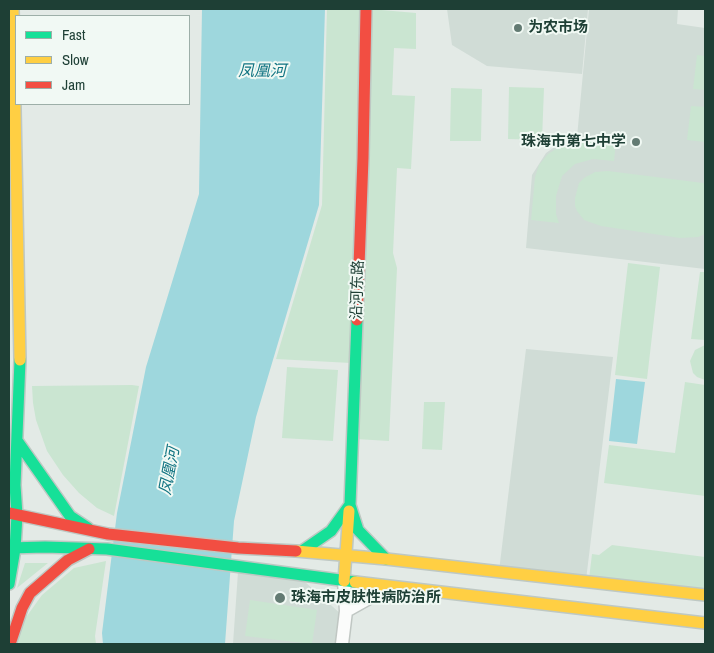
<!DOCTYPE html>
<html>
<head>
<meta charset="utf-8">
<style>
	body { margin:0 }
	#map { position:relative; width:714px; height:653px; overflow:hidden; background:#e3eae6; font-family:"Archivo Narrow",sans-serif }
	canvas { display:block }
	.frame { position:absolute; inset:0; border:10px solid #1e3f35; pointer-events:none }
	.legend { position:absolute; left:15px; top:15px; width:175px; height:90px; box-sizing:border-box; background:#f1f9f4; border:1px solid #9dafa8; margin:0; padding:6px 9px; list-style:none; font-size:15px; color:#1e3f35 }
	.legend li { display:flex; align-items:center; gap:10px; height:25px }
	.legend b { width:25px; border:1px solid #9dafa8 }
</style>
</head>
<body>
<div id="map">
<canvas width="714" height="653"></canvas>
<div class="frame"></div>
<ul class="legend">
<li><b style="height:6px;background:#16e098"></b>Fast</li>
<li><b style="height:6px;background:#ffcf43"></b>Slow</li>
<li><b style="height:6px;background:#f24e42"></b>Jam</li>
</ul>
</div>
<script>
const ctx = document.querySelector('canvas').getContext('2d');
ctx.lineJoin = 'round';
function fillPath(path, color) { ctx.fillStyle = color; ctx.fill(path, 'evenodd'); }
const toPath = rows => new Path2D(rows.map(r => 'M' + r).join(''));
function strokePath(path, color, width, dash) { ctx.strokeStyle = color; ctx.lineWidth = width; ctx.lineCap = dash ? 'butt' : 'round'; ctx.setLineDash(dash || []); ctx.stroke(path); }
function label(font, color, halo, rows, align = 'center') {
  ctx.font = font + ' "Archivo Narrow","Noto Sans SC",sans-serif'; ctx.lineWidth = 4; ctx.setLineDash([]); ctx.textBaseline = 'middle'; ctx.strokeStyle = halo; ctx.fillStyle = color; for (const [text, x, y, turn = 0] of rows) {
    ctx.save(); ctx.translate(x, y); ctx.rotate((+turn || 0) * Math.PI / 180); ctx.textAlign = isNaN(turn) ? turn : align; if (halo) ctx.strokeText(text, 0, 0); ctx.fillText(text, 0, 0); ctx.restore();
  }
}
fillPath(toPath([
	[447,9,588,9,582,74,487,66,452,45],
	[589,9,678,9,677,24,705,28,705,269,526,248,532,175,546,153,556,146,577,137],
	[526,349,613,357,586,580,499,571],
	[238,572,305,582,342,615,338,644,233,644]
]), '#d0dcd6');
fillPath(toPath([
	[327,9,364,9,351,363,276,359,322,205],
	[370,9,416,13,416,49,394,48,392,95,415,96,411,169,397,168,393,253,397,268,389,441,356,439],
	[697,55,705,56,705,90,693,89],
	[509,87,544,88,542,140,508,139],
	[451,88,482,89,481,141,450,141],
	[691,106,705,107,705,142,687,140],
	[582,137,616,141,614,161,593,159,575,164,562,176,556,196,556,214,559,223,531,220,535,177,539,165,548,154,559,147],
	[608,171,703,183,705,184,705,234,698,237,680,238,601,226,584,220,577,211,575,206,575,198,579,183,584,178,595,172],
	[628,263,660,267,647,379,615,375],
	[700,272,705,272,705,340,691,339],
	[705,345,705,380,697,377,693,373,690,361,695,350],
	[287,367,338,370,333,441,282,438],
	[685,382,705,385,705,496,604,483,609,445,675,453],
	[132,385,139,386,114,516,97,508,79,493,63,475,47,451,36,420,33,403,32,386],
	[424,402,445,402,442,450,422,449],
	[612,545,705,557,705,591,589,579,592,554,599,555],
	[106,561,95,636,96,644,16,644,24,620,42,595,74,568],
	[25,563,48,563,17,588],
	[250,600,317,610,312,644,245,636]
]), '#cae5d1');
fillPath(toPath([
	[202,9,325,9,319,205,256,417,234,521,225,644,103,644,102,633,117,513,146,367,199,194],
	[616,379,645,382,637,444,609,441]
]), '#9ed7dd');
const street = toPath([
	[344,581,346,611],
	[342,644,346,611,387,588]
]);
const fast = toPath([
	[357,320,350,505,358,530,386,559],
	[18,442,70,516,88,528],
	[9,548,45,547,107,549,355,582],
	[302,551,331,531,349,506],
	[9,584,15,549,17,515,15,485,20,360]
]);
const slow = toPath([
	[13,9,20,360],
	[296,551,386,559,705,595],
	[344,581,349,511],
	[355,582,705,623]
]);
const jam = toPath([
	[357,320,363,158,366,9],
	[9,513,108,534,238,548,296,551],
	[10,644,22,608,30,593,68,560,89,549]
]);
strokePath(street, '#c0c7c3', 15);
strokePath(fast, '#bec8c3', 14);
strokePath(slow, '#bec8c3', 14);
strokePath(jam, '#bec8c3', 14);
strokePath(street, '#fbfcfb', 12);
strokePath(fast, '#16e098', 11);
strokePath(slow, '#ffcf43', 11);
strokePath(jam, '#f24e42', 11);
for (const [x, y, r, color] of [
	[518,28,5,"#637b73"],
	[636,142,5,"#637b73"],
	[280,598,6,"#637b73"]
]) { const dot = new Path2D(); dot.arc(x, y, r, 0, 2 * Math.PI); ctx.fillStyle = color; ctx.fill(dot); strokePath(dot, '#f1f9f4', 2); }
label('bold 15px', '#1e3f35', '#f1f9f4', [
	["为农市场",528,28],
	["珠海市第七中学",626,142,"right"],
	["珠海市皮肤性病防治所",291,598]
], 'left');
label('15px', '#1e3f35', '#f1f9f4', [
	["沿河东路",358,290,-88]
]);
label('italic 16px', '#117482', '#f1f9f4', [
	["凤凰河",262,72],
	["凤凰河",170,471,-79]
]);
</script>
</body>
</html>
